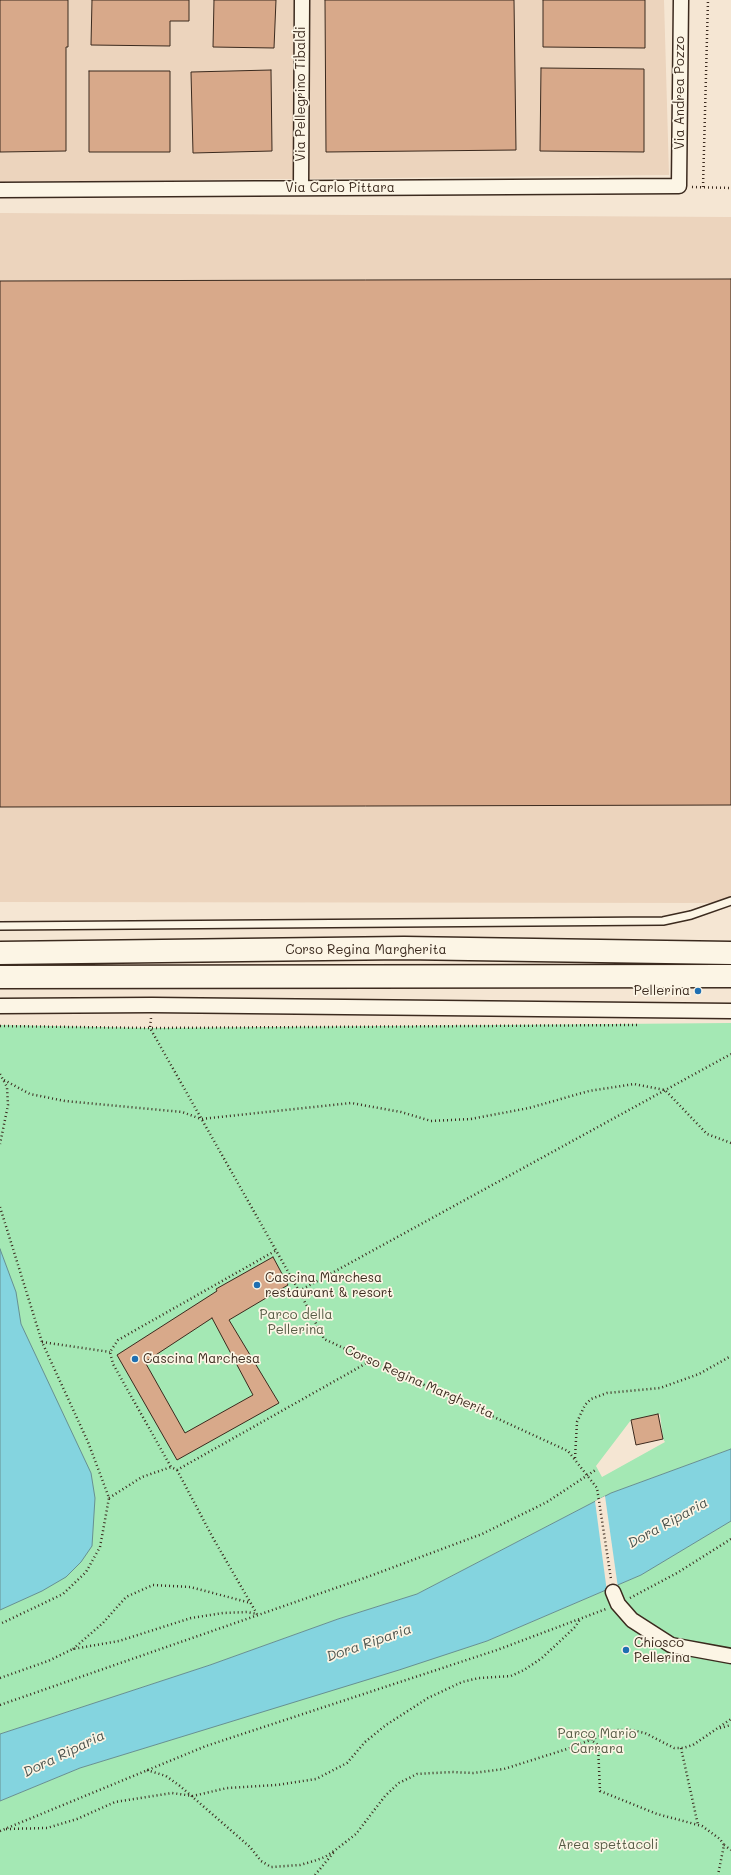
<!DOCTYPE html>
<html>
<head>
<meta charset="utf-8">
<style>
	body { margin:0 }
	canvas { display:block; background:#f5e6d3 }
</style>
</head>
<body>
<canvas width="731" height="1875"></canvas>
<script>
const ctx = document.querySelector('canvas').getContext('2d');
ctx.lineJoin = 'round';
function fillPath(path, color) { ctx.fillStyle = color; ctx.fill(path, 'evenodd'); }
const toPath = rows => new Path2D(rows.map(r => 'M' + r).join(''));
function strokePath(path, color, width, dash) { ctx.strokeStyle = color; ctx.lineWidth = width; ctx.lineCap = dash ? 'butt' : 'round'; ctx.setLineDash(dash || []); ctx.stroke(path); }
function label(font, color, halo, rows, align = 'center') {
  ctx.font = font + ' Mali,sans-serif'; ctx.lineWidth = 3.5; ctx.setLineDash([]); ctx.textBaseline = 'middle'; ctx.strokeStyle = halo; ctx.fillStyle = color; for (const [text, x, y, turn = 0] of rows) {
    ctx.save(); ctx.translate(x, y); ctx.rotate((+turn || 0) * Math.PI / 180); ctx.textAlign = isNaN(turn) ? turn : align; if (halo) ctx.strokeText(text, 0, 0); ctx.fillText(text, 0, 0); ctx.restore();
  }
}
fillPath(toPath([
	[0,0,664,0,669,175,0,182],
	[0,213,731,217,731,903,0,902]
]), '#ecd4bd');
fillPath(toPath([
	[731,1023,731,1449,611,1493,417,1594,338,1619,210,1665,0,1734,0,1025,150,1028],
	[660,1414,663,1439,665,1442,602,1477,596,1466,631,1420],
	[731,1521,731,1875,0,1875,0,1801,80,1768,487,1641,641,1575]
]), '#a4e8b4');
const water = toPath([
	[0,1249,16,1292,21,1324,91,1473,95,1498,92,1546,81,1562,66,1577,42,1591,0,1610,0,1249],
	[731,1449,731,1521,641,1575,487,1641,399,1670,80,1768,0,1801,0,1734,210,1665,338,1619,417,1594,611,1493,731,1449]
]);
fillPath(water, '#84d4df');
strokePath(water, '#679092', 1);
fillPath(toPath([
	[605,1496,618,1588,607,1592,595,1501]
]), '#f5e6d3');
const building = toPath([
	[0,0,68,0,68,47,66,47,66,151,0,152,0,0],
	[92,0,189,0,189,21,170,21,170,46,91,45,92,0],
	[214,0,276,0,274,48,213,47,214,0],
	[325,0,514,0,516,150,326,152,325,0],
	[543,0,645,0,645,48,543,47,543,0],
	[541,68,644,69,644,152,540,151,541,68],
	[271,70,272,151,193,153,191,72,271,70],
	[89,71,170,71,170,152,89,152,89,71],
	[731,279,731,805,0,807,0,281,731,279],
	[273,1257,288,1285,229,1320,279,1403,177,1460,117,1355,217,1291,216,1289,273,1257],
	[212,1318,253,1395,185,1433,145,1362,212,1318],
	[658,1414,663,1439,636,1445,631,1420,658,1414]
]);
fillPath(building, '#d8a98a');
strokePath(building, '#3b2a1e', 1);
const lane = toPath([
	[0,926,663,921,691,915,731,901]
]);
const street = toPath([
	[301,188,302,0],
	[0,190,679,186,681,0],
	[0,1006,152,1005,731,1011],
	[613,1592,618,1604,632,1620,671,1645,731,1656]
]);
const primary = toPath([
	[0,953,404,948,731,953],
	[0,977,731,976]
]);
strokePath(lane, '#3b2a1e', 10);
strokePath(street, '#3b2a1e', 17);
strokePath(primary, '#3b2a1e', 25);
strokePath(toPath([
	[692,187,731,188],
	[703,187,708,0],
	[151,1018,150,1028,299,1291,324,1339,568,1451,597,1488,611,1579],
	[0,1026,150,1028,637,1025],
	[0,1074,7,1087,8,1105,0,1144],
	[4,1080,30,1094,65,1101,182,1112,201,1119,351,1103,401,1112,431,1121,471,1119,529,1108,589,1091,634,1084,665,1090,707,1134,731,1143],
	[0,1207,42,1342,88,1442,109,1498,100,1547,86,1572,63,1594,0,1624],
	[275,1251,118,1340,110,1352,113,1364,171,1467,177,1470,372,1360],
	[299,1291,731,1054],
	[42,1342,110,1352],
	[575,1458,577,1422,585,1405,591,1399,607,1393,660,1388,699,1374,731,1356],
	[177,1470,213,1538,257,1614],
	[109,1498,142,1477,171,1467],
	[630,1598,677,1573,731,1539],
	[73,1649,103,1623,126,1597,153,1585,190,1587,251,1603],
	[0,1678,48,1661,73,1649,119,1641,191,1618,223,1613,247,1612,257,1614],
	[0,1705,370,1576,482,1534,547,1502,597,1469],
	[720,1728,731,1725],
	[590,1739,598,1745,600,1791,657,1814,702,1826,720,1839,724,1845,718,1875],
	[681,1748,698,1825],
	[147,1770,166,1776,180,1786,250,1847,261,1861,271,1867,286,1866,300,1865,314,1861,325,1857,334,1851,356,1834,385,1796,399,1783,417,1774,452,1772,473,1773,504,1769,567,1749,616,1730,631,1730,645,1733,674,1748,683,1748,693,1745,731,1719],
	[6,1829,47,1828,77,1819,115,1802,172,1793,193,1796,227,1788,277,1785,316,1779,347,1763,365,1742,386,1725,428,1698,462,1682,479,1678,511,1676,524,1670,542,1658,575,1627,581,1618],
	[0,1831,206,1746,497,1650,606,1609],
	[724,1845,731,1850],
	[315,1875,334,1852]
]), '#3b2a1e', 2.5, [1, 3]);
strokePath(lane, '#fcf5e5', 7);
strokePath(street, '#fcf5e5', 14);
strokePath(primary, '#fcf5e5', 22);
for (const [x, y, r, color] of [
	[698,991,4,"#1f6fb2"],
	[257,1285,4,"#1f6fb2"],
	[135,1359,4,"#1f6fb2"],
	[626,1650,4,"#1f6fb2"]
]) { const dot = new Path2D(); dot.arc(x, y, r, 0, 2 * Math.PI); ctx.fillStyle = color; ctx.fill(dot); strokePath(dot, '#fcf5e5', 1.5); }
label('13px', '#3b2a1e', '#fcf5e5', [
	["Via Andrea Pozzo",680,93,-90],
	["Via Pellegrino Tibaldi",301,94,-90],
	["Via Carlo Pittara",340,188],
	["Corso Regina Margherita",366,950],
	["Corso Regina Margherita",419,1382,24]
]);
label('13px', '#3b2a1e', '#fcf5e5', [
	["Pellerina",690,991,"right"],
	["Cascina Marchesa",265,1278],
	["restaurant & resort",265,1293],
	["Cascina Marchesa",143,1359],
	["Chiosco",634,1643],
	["Pellerina",634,1658]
], 'left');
label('13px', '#555a44', '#fcf5e5', [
	["Parco della",296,1315],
	["Pellerina",296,1330],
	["Parco Mario",597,1734],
	["Carrara",597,1749],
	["Area spettacoli",608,1845]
]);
label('italic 14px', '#4d544e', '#fcf5e5', [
	["Dora Riparia",668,1523,-29],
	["Dora Riparia",369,1643,-19],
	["Dora Riparia",64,1754,-26]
]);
</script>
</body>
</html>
